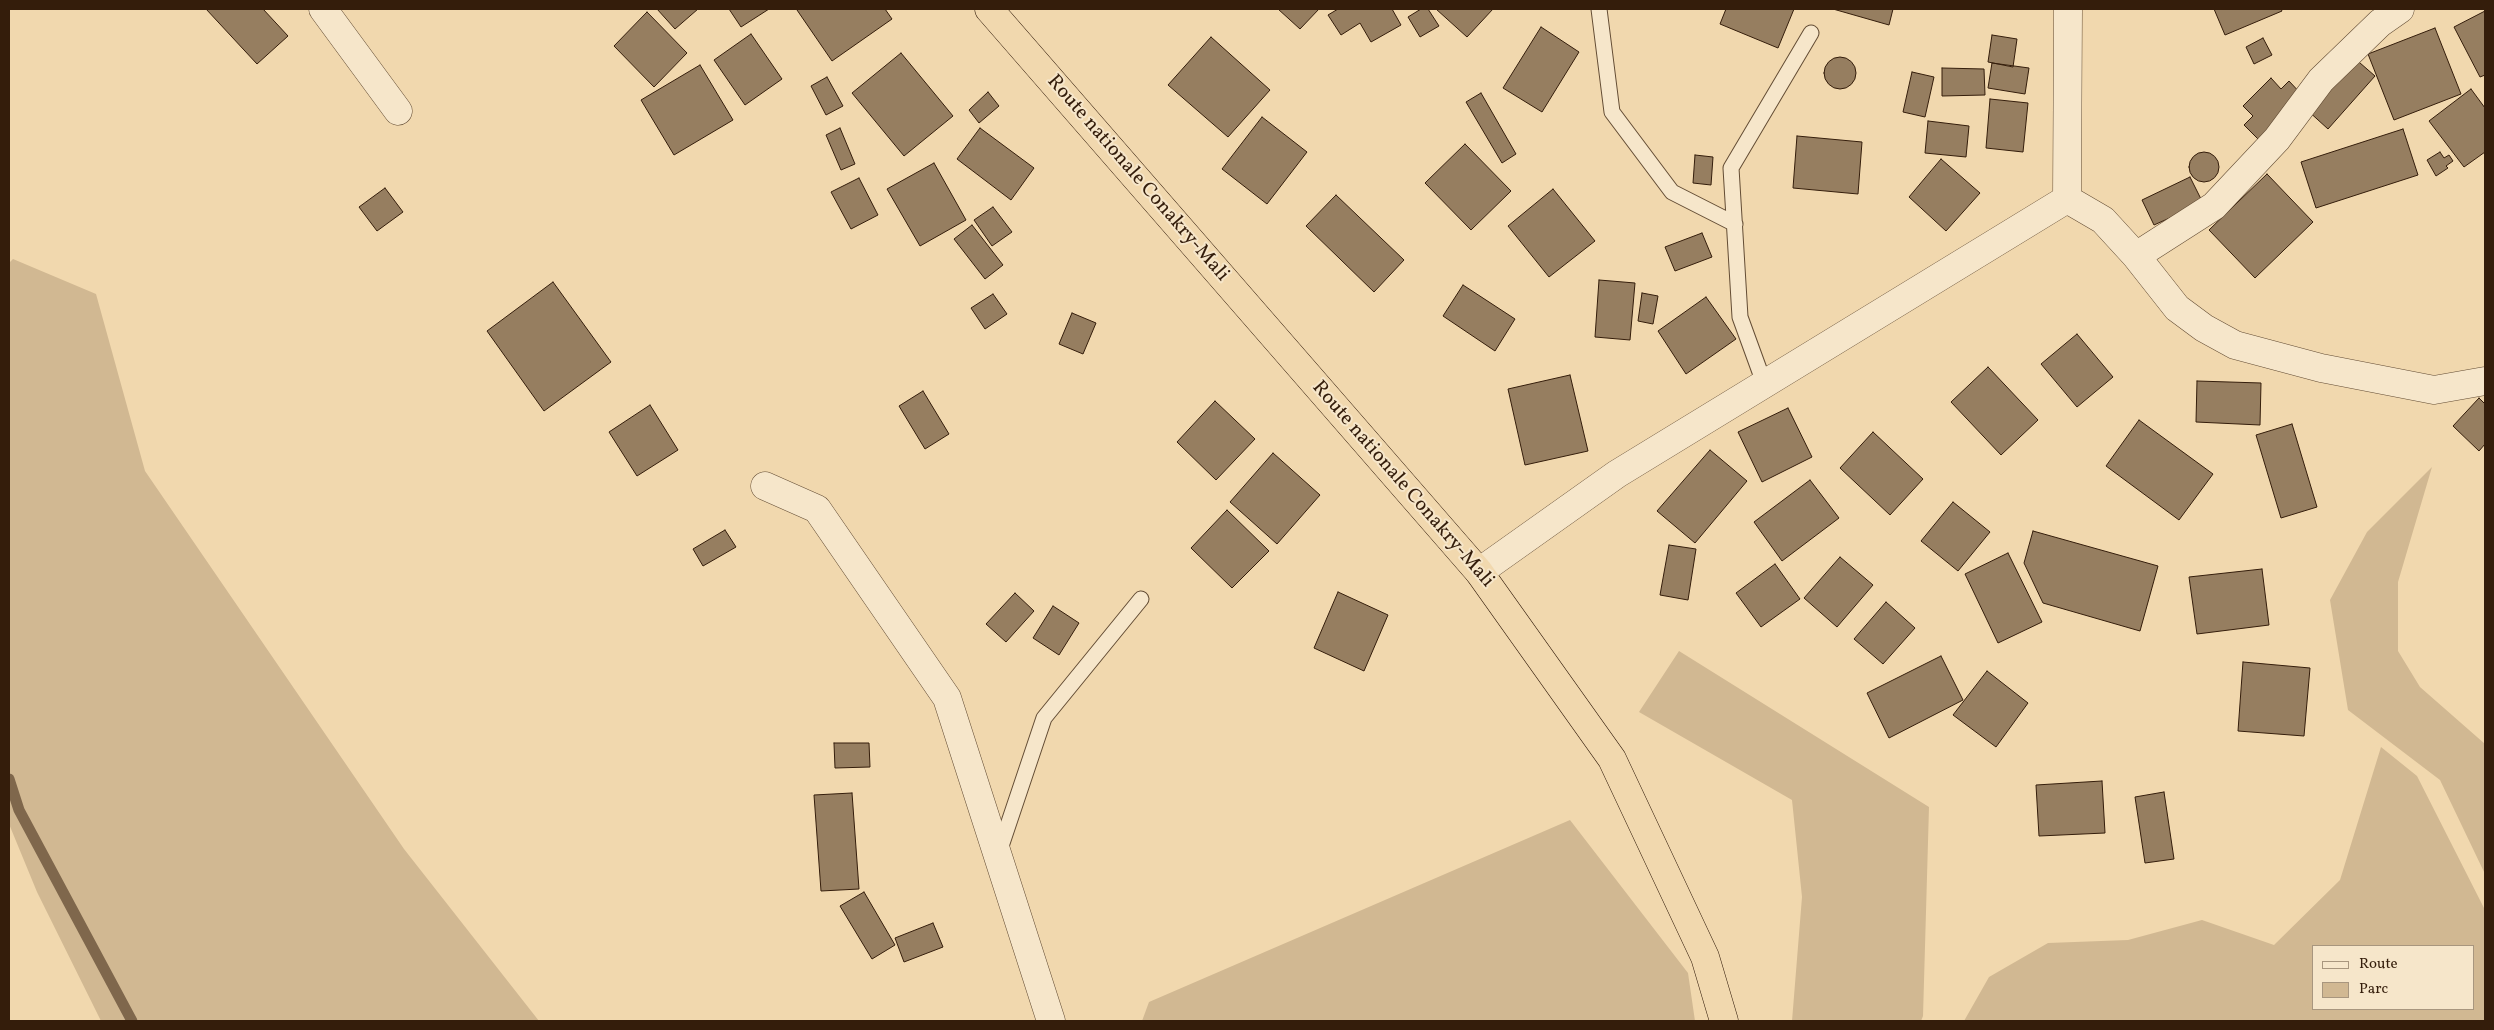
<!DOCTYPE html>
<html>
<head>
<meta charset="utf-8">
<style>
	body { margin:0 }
	#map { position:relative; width:2494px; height:1030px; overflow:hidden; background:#f1d8ae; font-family:Vollkorn,serif }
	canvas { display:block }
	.frame { position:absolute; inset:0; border:10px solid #341d0b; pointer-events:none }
	.legend { position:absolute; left:2312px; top:945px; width:162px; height:65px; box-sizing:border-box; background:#f6e6ca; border:1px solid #a8967e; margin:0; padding:6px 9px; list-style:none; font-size:15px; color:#341d0b }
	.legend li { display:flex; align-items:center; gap:10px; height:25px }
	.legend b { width:25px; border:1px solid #a8967e }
</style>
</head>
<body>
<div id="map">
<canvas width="2494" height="1030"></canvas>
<div class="frame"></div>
<ul class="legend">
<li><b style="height:6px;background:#f6e6ca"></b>Route</li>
<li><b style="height:14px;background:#d1b892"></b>Parc</li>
</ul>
</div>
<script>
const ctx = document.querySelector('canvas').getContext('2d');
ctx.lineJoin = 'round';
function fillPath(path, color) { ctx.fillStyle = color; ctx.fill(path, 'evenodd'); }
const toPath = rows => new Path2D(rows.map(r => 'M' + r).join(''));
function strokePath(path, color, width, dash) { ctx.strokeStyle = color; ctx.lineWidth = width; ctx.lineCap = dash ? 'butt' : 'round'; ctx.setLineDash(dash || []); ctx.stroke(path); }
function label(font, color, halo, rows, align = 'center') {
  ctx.font = font + ' Vollkorn,serif'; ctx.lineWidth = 4; ctx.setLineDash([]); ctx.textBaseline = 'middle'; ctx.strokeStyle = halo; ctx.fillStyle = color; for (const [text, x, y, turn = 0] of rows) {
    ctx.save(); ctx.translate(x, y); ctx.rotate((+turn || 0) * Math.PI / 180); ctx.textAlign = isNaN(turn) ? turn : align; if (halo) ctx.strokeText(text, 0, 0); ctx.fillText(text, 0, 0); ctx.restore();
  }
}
fillPath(toPath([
	[13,259,96,294,145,471,404,849,539,1021,101,1021,37,892,9,824,9,263],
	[2432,467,2398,582,2398,651,2420,687,2485,744,2485,874,2440,780,2348,710,2330,600,2367,532],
	[1679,651,1929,807,1923,1016,1921,1021,1792,1021,1802,897,1792,800,1639,712],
	[2381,747,2417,776,2485,910,2485,1021,1964,1021,1989,977,2048,943,2128,940,2202,920,2274,945,2340,880],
	[2473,946,2473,1009,2313,1009,2313,946],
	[1570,820,1688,973,1695,1021,1142,1021,1149,1002]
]), '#d1b892');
strokePath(toPath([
	[9,779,19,810,132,1021]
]), '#7f674c', 11);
const building = toPath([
	[206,9,263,9,288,36,257,64,206,9],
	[657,9,698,9,675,29,657,9],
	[729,9,769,9,741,27,729,9],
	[800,9,885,9,892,19,832,61,797,10,800,9],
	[1278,9,1319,9,1300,29,1278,9],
	[1338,9,1392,9,1401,25,1371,42,1360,23,1341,35,1328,15,1338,9],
	[1421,9,1428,9,1439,26,1420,37,1408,17,1421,9],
	[1436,9,1493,9,1467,37,1436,9],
	[1726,9,1794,9,1778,48,1720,24,1726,9],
	[1833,9,1893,9,1889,25,1833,9],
	[2214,9,2281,9,2282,11,2225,35,2214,9],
	[2485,11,2485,75,2480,77,2454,27,2485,11],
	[647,12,687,53,654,87,614,46,647,12],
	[1541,27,1579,52,1542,112,1503,88,1541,27],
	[2435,28,2461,94,2394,120,2368,54,2435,28],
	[751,34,782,79,745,105,714,60,751,34],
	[1992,35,2017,39,2013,67,1988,62,1992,35],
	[1211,37,1270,90,1228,137,1168,85,1211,37],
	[2263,38,2272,55,2254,64,2246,47,2263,38],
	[901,53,953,116,904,156,852,93,901,53],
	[2352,56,2375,76,2328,129,2306,109,2352,56],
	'1824 73a16 16 0 1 1 32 0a16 16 0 1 1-32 0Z',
	[1992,63,2029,68,2025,94,1988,88,1992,63],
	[700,65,733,120,674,155,641,100,700,65],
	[1942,68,1984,69,1985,95,1942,96,1942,68],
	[1912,72,1934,77,1925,117,1903,112,1912,72],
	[827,77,843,106,826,115,811,86,827,77],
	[2271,78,2281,89,2289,81,2303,96,2258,139,2244,125,2253,116,2243,106,2271,78],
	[2471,89,2485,108,2485,152,2464,167,2429,121,2471,89],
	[988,92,999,106,979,123,969,110,988,92],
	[1481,93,1516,154,1502,163,1466,102,1481,93],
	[1990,99,2028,103,2023,152,1986,148,1990,99],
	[1262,117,1307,152,1267,204,1222,169,1262,117],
	[1928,121,1969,126,1966,157,1925,153,1928,121],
	[840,128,855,164,841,170,826,135,840,128],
	[980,128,1034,168,1011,200,957,159,980,128],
	[2403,129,2418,175,2316,208,2301,162,2403,129],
	[1797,136,1862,142,1858,194,1793,188,1797,136],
	[1465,144,1511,191,1471,230,1425,183,1465,144],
	[2440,152,2444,158,2449,155,2453,161,2446,166,2448,168,2436,176,2427,160,2440,152],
	'2189 167a15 15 0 1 1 30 0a15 15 0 1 1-30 0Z',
	[1695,155,1713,157,1711,185,1693,183,1695,155],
	[1941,159,1980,193,1946,231,1909,197,1941,159],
	[934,163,966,220,920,246,887,189,934,163],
	[2267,174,2313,222,2255,278,2209,230,2267,174],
	[2190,177,2203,203,2154,225,2142,200,2190,177],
	[859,178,878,215,851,229,831,192,859,178],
	[385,188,403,212,377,231,359,207,385,188],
	[1553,189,1595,241,1549,277,1508,226,1553,189],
	[1336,195,1404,260,1374,292,1306,226,1336,195],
	[993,207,1012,232,992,246,974,220,993,207],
	[972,225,1003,265,985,279,954,239,972,225],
	[1702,233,1712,257,1675,271,1665,247,1702,233],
	[1599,280,1635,283,1630,340,1595,337,1599,280],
	[553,282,611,362,544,411,487,331,553,282],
	[1463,285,1515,319,1495,351,1443,316,1463,285],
	[1642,293,1658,296,1653,324,1638,321,1642,293],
	[993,294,1007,314,985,329,971,308,993,294],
	[1706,297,1736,339,1686,374,1658,331,1706,297],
	[1072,313,1096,323,1083,354,1059,344,1072,313],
	[2077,334,2113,377,2077,407,2041,364,2077,334],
	[1988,367,2038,420,2001,455,1951,402,1988,367],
	[1570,375,1588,451,1525,465,1508,389,1570,375],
	[2197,381,2261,383,2260,425,2196,422,2197,381],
	[923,391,949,434,925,449,899,406,923,391],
	[2479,398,2485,404,2485,444,2479,451,2453,426,2479,398],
	[1215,401,1255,439,1216,480,1177,442,1215,401],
	[650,405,678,450,637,476,609,432,650,405],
	[1788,408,1812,457,1762,482,1738,432,1788,408],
	[2139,420,2213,474,2179,520,2106,466,2139,420],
	[2292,424,2317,507,2281,518,2256,435,2292,424],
	[1873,432,1923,479,1890,515,1840,468,1873,432],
	[1710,450,1747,481,1695,543,1657,511,1710,450],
	[1273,453,1320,495,1277,544,1230,502,1273,453],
	[1810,480,1839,518,1782,561,1754,522,1810,480],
	[1953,502,1990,532,1958,571,1921,541,1953,502],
	[1227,510,1269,551,1232,588,1191,548,1227,510],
	[725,530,736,547,703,566,693,549,725,530],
	[2033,531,2158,566,2140,631,2043,603,2024,563,2033,531],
	[1669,545,1696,549,1688,600,1660,595,1669,545],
	[2008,553,2042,622,1998,643,1965,574,2008,553],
	[1840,557,1873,585,1837,627,1804,598,1840,557],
	[1775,564,1800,599,1761,627,1736,593,1775,564],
	[2262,569,2269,625,2197,634,2189,577,2262,569],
	[1338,592,1388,615,1364,671,1314,648,1338,592],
	[1015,593,1034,611,1006,642,986,624,1015,593],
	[1886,602,1915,628,1883,664,1854,639,1886,602],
	[1053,606,1079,623,1059,655,1033,638,1053,606],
	[1941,656,1963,700,1889,738,1867,693,1941,656],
	[2243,662,2310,668,2304,736,2238,731,2243,662],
	[1987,671,2028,703,1996,747,1953,715,1987,671],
	[834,743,869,743,870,767,835,768,834,743],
	[2102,781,2105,833,2039,836,2036,785,2102,781],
	[2164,792,2174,859,2145,863,2135,797,2164,792],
	[852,793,859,889,821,891,814,795,852,793],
	[864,892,895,945,872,959,840,906,864,892],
	[933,923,943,947,904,962,895,938,933,923]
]);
fillPath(building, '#967e60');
strokePath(building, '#341d0b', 1);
const lane = toPath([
	[1599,9,1612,112,1672,192,1735,224],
	[1764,383,1740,317,1731,168,1811,33],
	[999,852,1044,718,1141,599]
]);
const street = toPath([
	[323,9,398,111],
	[2067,199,2103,220,2136,256,2177,308,2204,328,2235,345,2321,368,2434,390,2485,381],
	[2136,256,2214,206,2277,139,2321,80,2380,23,2400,9],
	[765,486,817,509,947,698,1051,1021],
	[1479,572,1617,474,2067,199,2068,9]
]);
const highway = toPath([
	[989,9,1479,572,1612,759,1705,957,1724,1021]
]);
strokePath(lane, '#634c34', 17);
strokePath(street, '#634c34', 29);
strokePath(highway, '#341d0b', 29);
strokePath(lane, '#f6e6ca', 15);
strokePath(street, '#f6e6ca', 28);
strokePath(highway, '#f1d8ae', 28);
label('20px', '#341d0b', '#f6e6ca', [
	["Route nationale Conakry-Mali",1137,179,49],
	["Route nationale Conakry-Mali",1402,485,49]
]);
</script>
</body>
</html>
